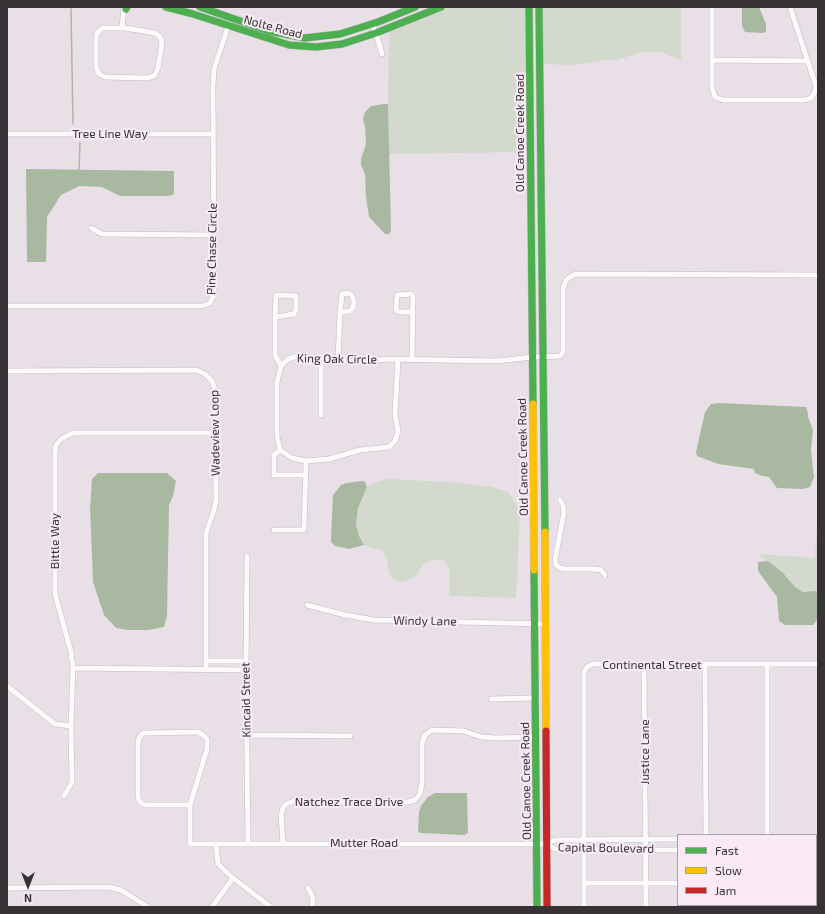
<!DOCTYPE html>
<html>
<head>
<meta charset="utf-8">
<style>
	body { margin:0 }
	#map { position:relative; width:825px; height:914px; overflow:hidden; background:#e8e0e6; font-family:"Exo 2",sans-serif }
	canvas { display:block }
	.frame { position:absolute; inset:0; border:8px solid #373236; pointer-events:none }
	.legend { position:absolute; left:677px; top:834px; width:140px; height:72px; box-sizing:border-box; background:#f9eaf5; border:1px solid #aba0a9; margin:0; padding:5px 7px; list-style:none; font-size:12px; color:#373236 }
	.legend li { display:flex; align-items:center; gap:8px; height:20px }
	.legend b { width:20px; border:1px solid #aba0a9 }
	.north { position:absolute; left:8px; top:866px; width:40px; height:40px; -webkit-text-stroke:3px #f9eaf5; paint-order:stroke; rotate:180deg; font-size:11px; font-weight:700; line-height:16px; text-align:center; color:#373236 }
	.north::after { content:''; display:block; margin:auto; width:14px; height:18px; background:#373236; clip-path:polygon(50% 0,100% 100%,50% 72%,0 100%) }
</style>
</head>
<body>
<div id="map">
<canvas width="825" height="914"></canvas>
<div class="frame"></div>
<ul class="legend">
<li><b style="height:5px;background:#4caf50"></b>Fast</li>
<li><b style="height:5px;background:#ffc107"></b>Slow</li>
<li><b style="height:5px;background:#c62828"></b>Jam</li>
</ul>
<div class="north">N</div>
</div>
<script>
const ctx = document.querySelector('canvas').getContext('2d');
ctx.lineJoin = 'round';
function fillPath(path, color) { ctx.fillStyle = color; ctx.fill(path, 'evenodd'); }
const toPath = rows => new Path2D(rows.map(r => 'M' + r).join(''));
function strokePath(path, color, width, dash) { ctx.strokeStyle = color; ctx.lineWidth = width; ctx.lineCap = dash ? 'butt' : 'round'; ctx.setLineDash(dash || []); ctx.stroke(path); }
function label(font, color, halo, rows, align = 'center') {
  ctx.font = font + ' "Exo 2",sans-serif'; ctx.lineWidth = 4; ctx.setLineDash([]); ctx.textBaseline = 'middle'; ctx.strokeStyle = halo; ctx.fillStyle = color; for (const [text, x, y, turn = 0] of rows) {
    ctx.save(); ctx.translate(x, y); ctx.rotate((+turn || 0) * Math.PI / 180); ctx.textAlign = isNaN(turn) ? turn : align; if (halo) ctx.strokeText(text, 0, 0); ctx.fillText(text, 0, 0); ctx.restore();
  }
}
fillPath(toPath([
	[450,7,526,7,528,68,523,73,520,80,522,152,389,154,388,104,389,30],
	[541,7,681,7,681,60,660,52,648,52,638,53,617,60,606,60,595,62,572,65,542,64],
	[388,479,451,482,491,487,508,492,516,503,520,514,516,598,449,596,450,571,443,560,432,560,423,565,416,576,408,580,400,582,392,579,389,573,387,560,383,551,364,545,359,536,356,525,358,508,366,488,376,482],
	[817,521,818,522,818,605,817,593,810,591,803,592,795,587,782,572,758,554,815,558]
]), '#d3dacd');
fillPath(toPath([
	[742,7,759,7,766,24,766,32,763,33,745,32,742,26],
	[384,104,388,104,391,231,389,234,385,234,369,217,366,197,365,174,361,165,361,159,366,144,365,127,363,119,365,112,371,106],
	[26,169,174,171,174,192,173,195,168,196,120,196,102,187,79,186,61,195,47,217,46,262,27,262],
	[719,403,806,407,808,413,808,417,813,430,811,450,814,477,810,487,803,489,777,488,769,477,762,476,755,473,754,469,718,464,697,456,696,452,705,412,711,404],
	[98,473,167,473,176,481,173,496,169,505,167,616,164,627,148,630,128,630,116,628,104,615,93,582,92,555,90,509,92,479],
	[362,481,365,482,367,487,358,508,356,525,359,536,364,545,349,549,335,546,331,542,331,538,333,495,341,485,346,483],
	[768,561,782,572,795,587,803,592,815,591,817,593,817,620,813,625,785,625,779,621,777,597,758,571,758,562],
	[435,793,467,793,468,833,465,835,420,833,418,831,419,812,421,806,428,797]
]), '#a9b8a1');
strokePath(toPath([
	[71,9,73,124],
	[79,170,80,143]
]), '#a9b8a1', 1.5);
const street = toPath([
	[712,7,712,88,715,97,723,100,805,100,811,98,815,92,816,86,790,7],
	[372,24,376,33,382,54],
	[103,28,125,28,150,32,155,33,160,37,162,42,158,68,154,76,147,78,105,77,99,74,96,67,96,38,97,33,103,28],
	[122,28,124,8],
	[712,60,808,61],
	[7,134,213,134],
	[91,228,102,234,213,235],
	[7,306,202,306,210,303,214,295,213,86,214,69,229,24],
	[275,317,294,314,296,309,296,296,276,295,275,317,275,355,281,366],
	[321,360,321,415],
	[398,360,395,414,398,431,395,441,389,447,360,450,329,459,306,461,292,458,280,450,277,436,277,382,281,366,288,359,298,356,321,360,356,362,387,359,496,361,533,357,560,356,563,352,563,289,566,280,575,274,818,275],
	[412,360,413,296,411,294,397,295,396,309,397,311,399,312,412,312],
	[338,361,340,313,342,294,347,293,352,295,354,302,353,308,350,311,340,313],
	[7,371,196,370,205,374,212,381,215,389,216,500,214,510,206,533,206,670],
	[280,450,274,455,274,475,306,475],
	[560,500,563,505,564,512,555,560,556,565,560,568,565,569,593,569,601,570,605,575],
	[274,530,304,530,306,461],
	[247,556,246,670,248,844],
	[307,605,345,615,374,620,545,624],
	[206,661,246,661],
	[644,665,646,907],
	[705,665,706,835],
	[73,668,246,670],
	[7,686,55,724,71,726],
	[491,699,536,698],
	[198,732,203,735,207,739,207,749,190,805,145,805,140,802,138,798,138,744,139,738,143,733,147,733,198,732],
	[247,735,350,736],
	[64,796,72,782,71,726,73,668,71,652,55,594,55,453,56,445,61,439,73,433,215,433],
	[190,805,190,844,546,844,555,840,678,839],
	[767,835,767,664],
	[816,839,818,839],
	[283,843,281,815,283,808,286,804,294,801,407,802,415,800,420,794,422,783,422,743,425,735,432,730,464,731,481,737,496,738,536,737],
	[216,844,218,864,233,878,271,907],
	[546,844,555,849,678,850],
	[816,849,818,849],
	[816,882,818,882],
	[584,883,678,883],
	[308,888,313,897,312,907],
	[7,889,10,888,109,887,121,890,148,907],
	[707,905,707,907],
	[767,905,767,907],
	[212,907,233,878],
	[584,907,584,672,587,667,593,664,818,664]
]);
const fast = toPath([
	[166,7,193,14,289,45,316,47,342,44,376,33,441,7],
	[200,7,269,31,305,38,340,34,378,22,415,7],
	[529,7,533,404],
	[539,7,545,532],
	[126,9,127,7],
	[534,570,537,907]
]);
const slow = toPath([
	[533,404,534,570],
	[545,532,546,731]
]);
const jam = toPath([
	[546,731,547,907]
]);
strokePath(street, '#c0bbbf', 6);
strokePath(fast, '#c0bbbf', 8);
strokePath(slow, '#c0bbbf', 8);
strokePath(jam, '#c0bbbf', 8);
strokePath(street, '#fcfafb', 5);
strokePath(fast, '#4caf50', 7);
strokePath(slow, '#ffc107', 7);
strokePath(jam, '#c62828', 7);
label('12px', '#373236', '#f9eaf5', [
	["Nolte Road",273,27,15],
	["Old Canoe Creek Road",520,133,-90],
	["Tree Line Way",110,134],
	["Pine Chase Circle",212,249,-89],
	["King Oak Circle",337,359,1],
	["Wadeview Loop",215,433,-91],
	["Old Canoe Creek Road",523,457,-91],
	["Bittle Way",55,541,-90],
	["Windy Lane",425,621,1],
	["Continental Street",652,665],
	["Kincaid Street",246,700,-91],
	["Justice Lane",645,752,-90],
	["Old Canoe Creek Road",526,781,-91],
	["Natchez Trace Drive",349,802],
	["Mutter Road",364,843],
	["Capital Boulevard",606,848,1]
]);
</script>
</body>
</html>
